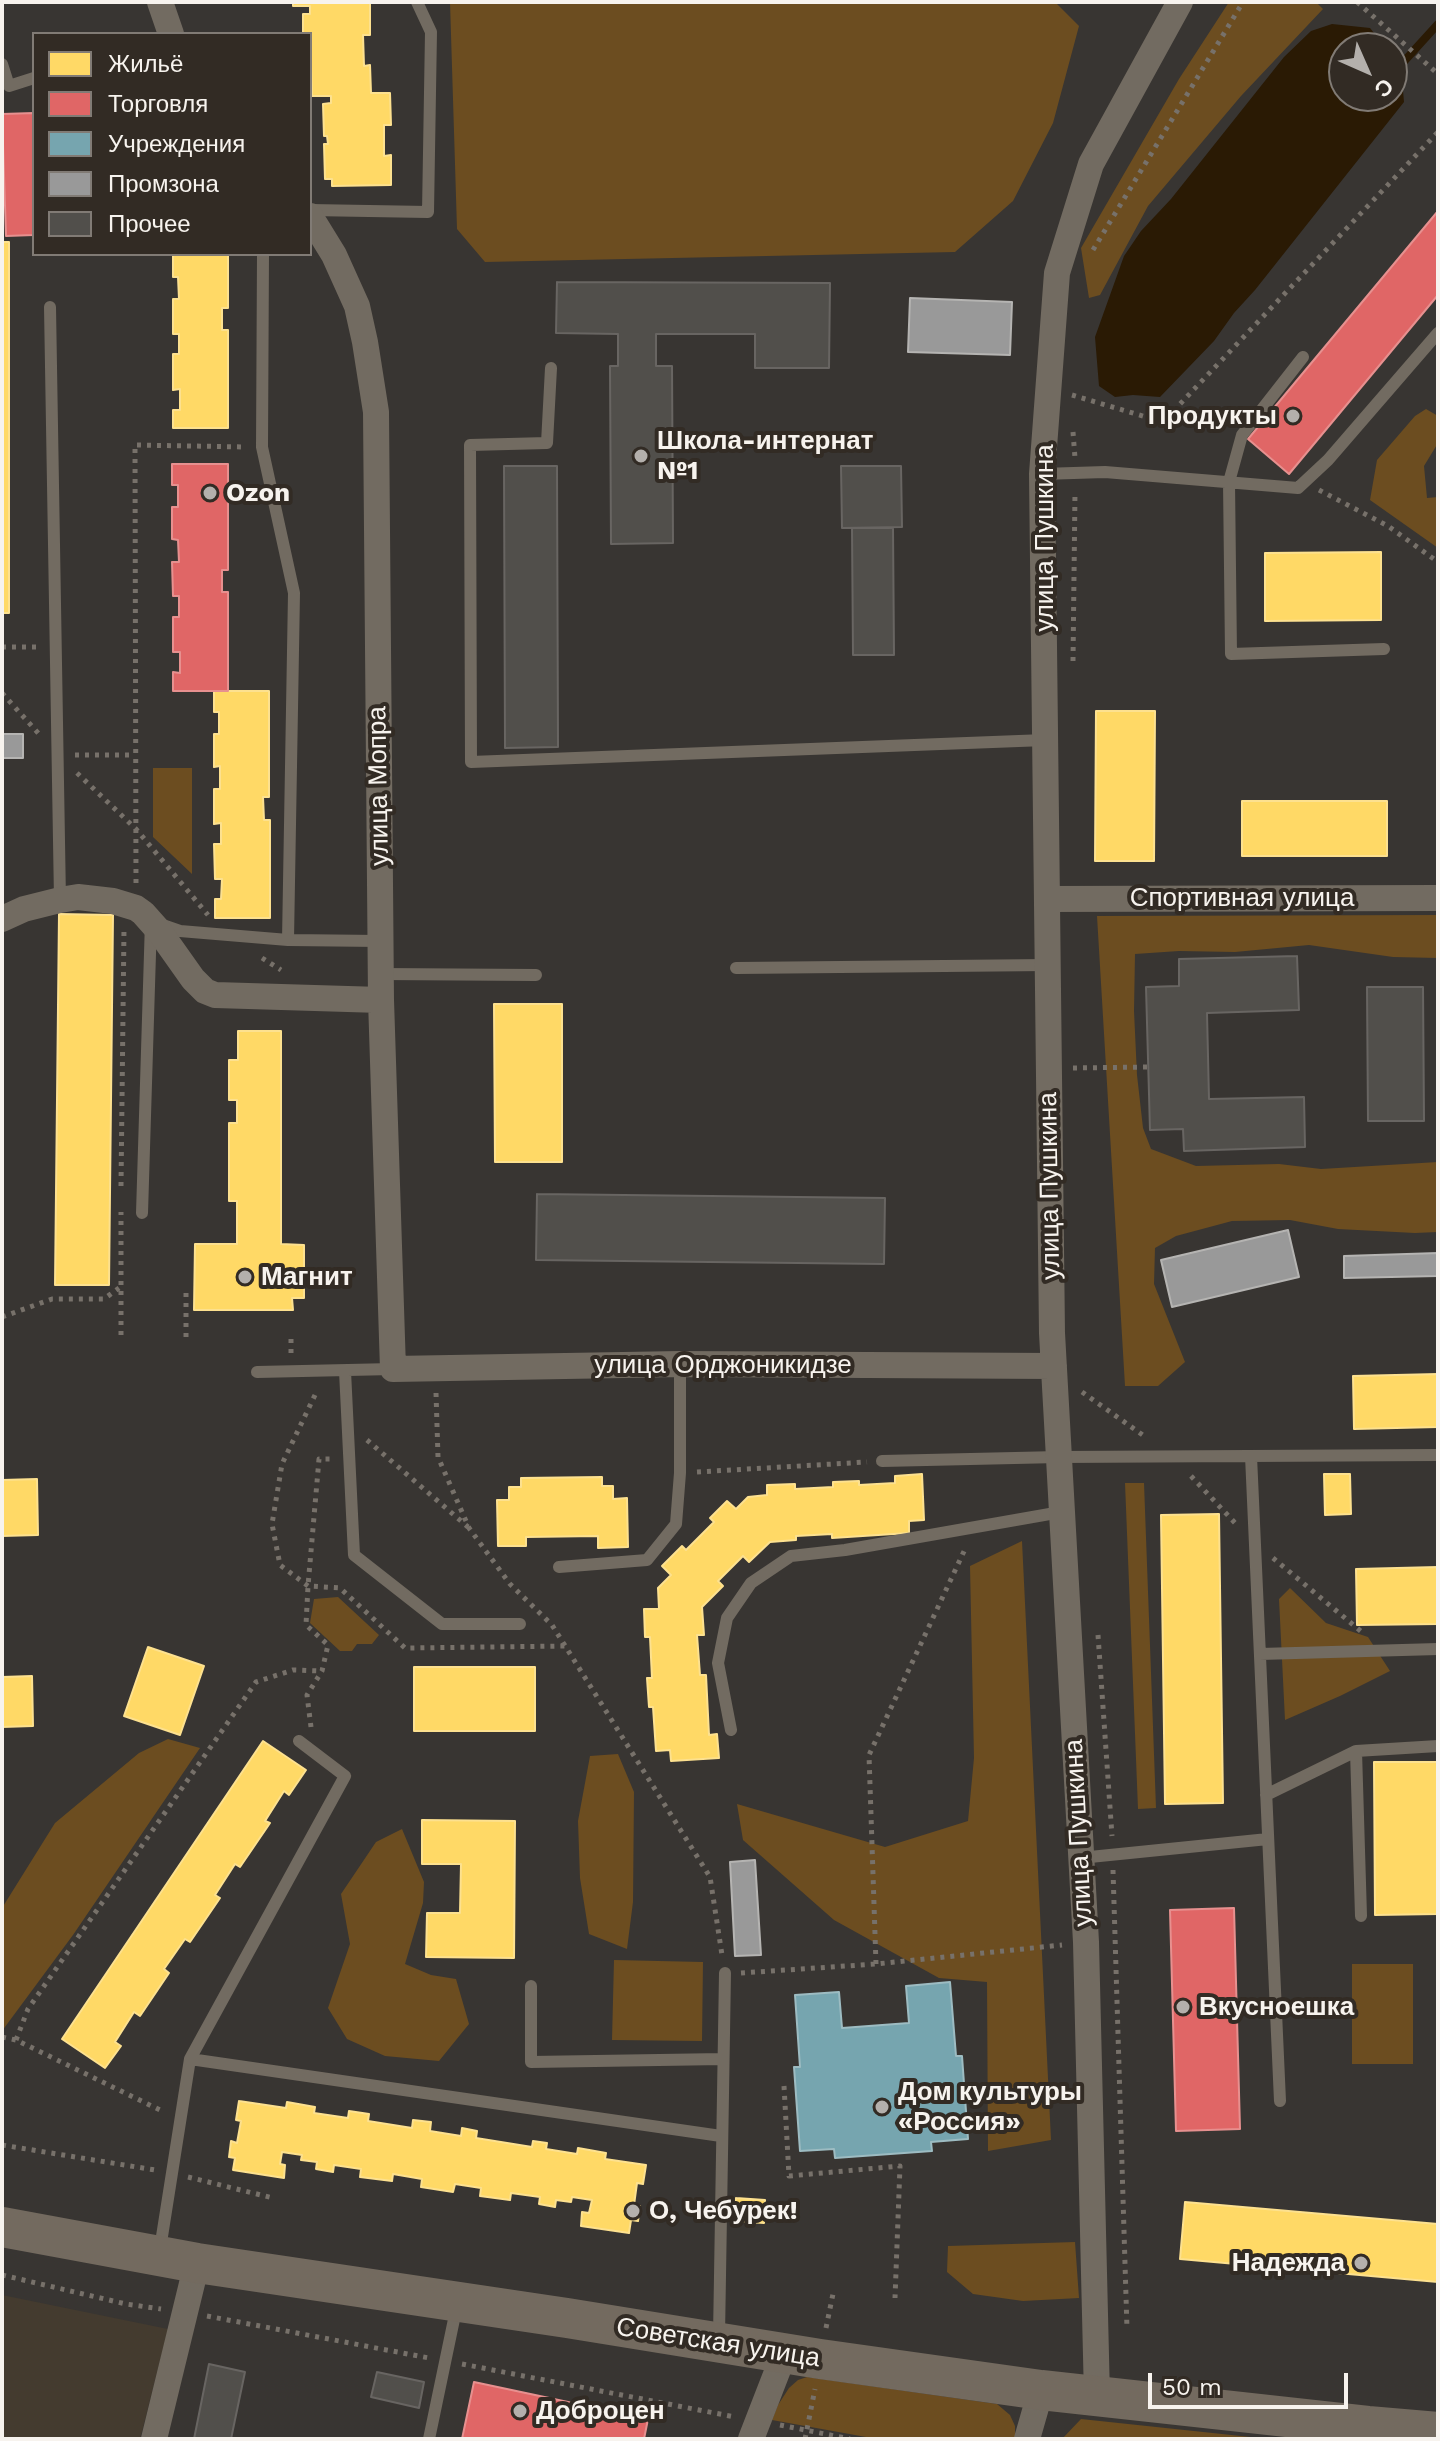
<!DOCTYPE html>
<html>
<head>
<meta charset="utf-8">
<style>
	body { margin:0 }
	#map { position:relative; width:1440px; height:2441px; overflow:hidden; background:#383532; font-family:"Work Sans",sans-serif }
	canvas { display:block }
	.frame { position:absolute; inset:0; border:4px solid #f7f3ee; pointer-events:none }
	.legend { position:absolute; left:32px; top:32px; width:280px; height:224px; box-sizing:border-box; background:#322b24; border:2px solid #817b75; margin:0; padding:10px 14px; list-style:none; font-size:24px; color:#f7f3ee }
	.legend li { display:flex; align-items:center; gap:16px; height:40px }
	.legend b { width:40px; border:2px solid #817b75 }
	.north { position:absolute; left:1328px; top:32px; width:80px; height:80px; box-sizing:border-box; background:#322b24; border:2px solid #817b75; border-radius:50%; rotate:135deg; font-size:22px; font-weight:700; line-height:32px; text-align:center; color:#f7f3ee }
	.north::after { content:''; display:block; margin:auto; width:28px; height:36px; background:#b4b0ac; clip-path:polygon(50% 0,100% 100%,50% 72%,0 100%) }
	.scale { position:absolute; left:1148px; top:2373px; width:200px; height:36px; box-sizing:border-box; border:4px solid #f7f3ee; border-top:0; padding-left:10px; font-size:24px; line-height:28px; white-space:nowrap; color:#f7f3ee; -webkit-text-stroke:6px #322b24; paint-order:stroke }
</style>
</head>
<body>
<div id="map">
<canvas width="1440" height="2441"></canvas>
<div class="frame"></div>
<ul class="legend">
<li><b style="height:22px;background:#ffd966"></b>Жильё</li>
<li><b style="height:22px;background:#e06666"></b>Торговля</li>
<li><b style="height:22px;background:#76a5af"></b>Учреждения</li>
<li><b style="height:22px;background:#999"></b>Промзона</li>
<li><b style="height:22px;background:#514f4b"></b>Прочее</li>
</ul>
<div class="north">С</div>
<div class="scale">50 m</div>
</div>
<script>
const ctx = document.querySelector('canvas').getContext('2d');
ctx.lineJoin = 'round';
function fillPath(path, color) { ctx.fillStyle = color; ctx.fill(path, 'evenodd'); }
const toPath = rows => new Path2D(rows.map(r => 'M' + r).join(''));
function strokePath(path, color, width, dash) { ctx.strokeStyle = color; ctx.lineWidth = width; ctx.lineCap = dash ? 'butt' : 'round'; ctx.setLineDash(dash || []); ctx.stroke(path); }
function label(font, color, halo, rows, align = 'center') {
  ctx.font = font + ' "Work Sans",sans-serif'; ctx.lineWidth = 8; ctx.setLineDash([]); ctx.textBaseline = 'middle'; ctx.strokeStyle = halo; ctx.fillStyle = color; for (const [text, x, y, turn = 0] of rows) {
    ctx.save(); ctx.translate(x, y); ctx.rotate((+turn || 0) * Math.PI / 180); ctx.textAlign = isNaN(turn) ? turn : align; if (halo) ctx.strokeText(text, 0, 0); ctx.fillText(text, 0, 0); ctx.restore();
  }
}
fillPath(toPath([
	[2,2295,168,2329,140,2439,2,2439]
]), '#443b2f');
fillPath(toPath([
	[450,2,1055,2,1079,26,1053,123,1013,201,955,252,485,262,457,229],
	[1229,2,1316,2,1323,9,1241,96,1148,206,1100,295,1089,298,1081,248,1179,79],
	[1426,409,1438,416,1438,443,1424,466,1427,498,1438,497,1438,548,1370,500,1377,460,1415,416],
	[153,768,192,768,192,874,153,837],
	[1438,915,1438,958,1393,957,1309,945,1235,952,1179,951,1135,954,1134,1011,1137,1075,1143,1128,1151,1149,1196,1166,1279,1164,1321,1169,1438,1162,1438,1232,1415,1233,1338,1229,1290,1220,1232,1221,1176,1236,1155,1248,1154,1284,1185,1362,1158,1386,1125,1386,1097,916],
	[1125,1483,1144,1483,1156,1808,1138,1809],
	[1022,1541,1051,2140,988,2151,987,1982,939,1978,834,1920,743,1840,737,1804,885,1847,968,1821,974,1758,970,1566],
	[1290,1588,1326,1623,1368,1637,1390,1671,1340,1696,1285,1720,1279,1599],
	[338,1597,379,1635,372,1644,357,1644,352,1651,340,1651,310,1623,314,1599],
	[168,1739,200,1748,73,1935,2,2031,2,1908,55,1823,139,1753],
	[618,1754,634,1792,633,1902,627,1949,589,1934,580,1878,578,1821,590,1756],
	[402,1829,424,1882,423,1903,405,1964,431,1975,456,1979,469,2024,439,2061,385,2056,347,2039,328,2008,350,1944,341,1894,376,1842],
	[614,1960,703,1962,702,2041,612,2040],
	[1352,1964,1413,1964,1413,2064,1352,2064],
	[1075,2242,1079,2298,1023,2301,973,2294,947,2272,948,2246],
	[807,2377,997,2404,1010,2415,1015,2426,1015,2439,877,2439,772,2420,778,2405,789,2388,798,2380],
	[1081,2419,1269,2439,1062,2439]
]), '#6c4d20');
fillPath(toPath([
	[1332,24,1370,28,1386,48,1344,48,1344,96,1392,96,1392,54,1402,79,1404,102,1255,290,1234,313,1214,341,1160,397,1133,395,1115,397,1099,386,1095,337,1124,256,1141,231,1171,199,1284,57,1311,31]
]), '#2a1a04');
const homes = toPath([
	[293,2,370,3,370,35,363,35,364,66,370,65,371,93,390,93,391,125,384,125,384,156,391,155,391,185,332,186,332,179,325,179,324,144,328,144,327,136,324,136,323,104,331,103,331,96,312,96,310,34,303,34,303,14,310,14,310,6,293,6,293,2],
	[2,242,9,242,9,613,2,613,2,242],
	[173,254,228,254,228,308,222,308,222,330,228,330,228,428,173,428,173,410,180,410,180,389,173,390,173,354,179,354,179,334,173,334,173,299,179,299,178,277,173,277,173,254],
	[1381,552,1381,620,1265,621,1265,553,1381,552],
	[214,691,269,691,269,797,263,797,264,820,270,820,270,918,215,918,215,899,221,899,222,879,215,879,214,844,221,844,221,823,214,824,214,789,220,789,220,766,214,767,214,734,219,734,219,712,214,712,214,691],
	[1096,711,1155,711,1154,861,1095,861,1096,711],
	[1242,801,1387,801,1387,856,1242,856,1242,801],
	[59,914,113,915,109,1285,55,1285,59,914],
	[494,1004,562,1004,562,1162,495,1162,494,1004],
	[238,1031,281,1031,281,1244,304,1245,304,1298,292,1298,293,1310,194,1310,195,1244,237,1244,237,1201,229,1201,229,1123,237,1123,237,1100,229,1100,229,1060,238,1060,238,1031],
	[1438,1374,1438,1427,1354,1429,1353,1376,1438,1374],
	[922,1474,924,1520,909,1521,909,1533,832,1538,832,1534,796,1536,796,1540,770,1542,749,1562,743,1556,718,1581,723,1586,702,1607,704,1635,697,1635,700,1675,706,1675,709,1735,717,1734,719,1758,671,1761,670,1750,656,1751,653,1707,649,1707,647,1678,652,1678,650,1637,645,1637,644,1609,659,1609,658,1588,671,1575,662,1566,682,1546,686,1550,714,1522,710,1518,727,1501,736,1509,748,1497,767,1495,767,1485,795,1484,795,1489,833,1487,833,1482,859,1481,859,1485,895,1483,895,1476,922,1474],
	[1324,1474,1350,1474,1351,1514,1325,1515,1324,1474],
	[602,1477,602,1486,613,1486,613,1499,627,1498,628,1547,598,1548,598,1536,526,1537,526,1546,498,1546,497,1500,509,1500,509,1487,521,1487,521,1478,602,1477],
	[37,1479,38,1535,2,1536,2,1480,37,1479],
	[1219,1514,1223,1803,1165,1804,1161,1515,1219,1514],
	[1438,1567,1438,1624,1357,1625,1356,1569,1438,1567],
	[148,1647,204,1666,180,1735,124,1716,148,1647],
	[414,1667,535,1667,535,1731,414,1731,414,1667],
	[32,1676,33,1726,2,1727,2,1677,32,1676],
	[263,1741,306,1770,289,1795,284,1791,265,1821,270,1823,240,1867,235,1864,215,1895,220,1898,190,1942,185,1939,164,1969,169,1973,140,2016,134,2012,115,2042,121,2046,105,2068,62,2039,263,1741],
	[1374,1762,1438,1762,1438,1914,1375,1915,1374,1762],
	[422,1820,515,1821,514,1958,426,1957,427,1913,460,1913,461,1864,422,1864,422,1820],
	[239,2101,286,2108,287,2102,315,2107,314,2113,348,2118,349,2111,369,2114,368,2121,412,2128,413,2120,431,2122,430,2131,461,2136,462,2128,477,2131,476,2138,532,2147,533,2141,547,2143,546,2149,577,2154,578,2148,606,2153,605,2159,646,2165,643,2184,637,2183,634,2205,640,2206,638,2221,631,2220,629,2233,581,2226,582,2212,589,2213,592,2200,572,2197,571,2202,556,2200,555,2207,539,2204,540,2197,511,2193,510,2200,480,2196,481,2188,455,2184,453,2192,421,2187,422,2179,393,2174,392,2181,360,2177,361,2169,334,2165,333,2172,316,2169,317,2162,301,2160,302,2155,282,2152,280,2164,285,2165,284,2178,233,2170,235,2158,229,2157,231,2141,237,2143,241,2121,236,2120,239,2101],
	[736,2198,765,2200,764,2223,734,2221,736,2198],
	[1185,2202,1438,2224,1438,2282,1180,2259,1185,2202]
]);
fillPath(homes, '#ffd966');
strokePath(homes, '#fde18f', 2);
const shops = toPath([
	[34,113,34,235,6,236,2,114,34,113],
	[1438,211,1438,295,1289,474,1248,439,1438,211],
	[172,464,228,464,228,570,222,570,222,592,228,592,228,691,173,691,173,672,180,673,180,652,173,652,173,617,179,617,179,596,173,596,172,562,179,562,178,540,172,539,172,507,178,507,178,485,172,485,172,464],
	[1234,1908,1240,2129,1176,2131,1170,1910,1234,1908],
	[474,2382,648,2419,644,2439,462,2439,474,2382]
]);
fillPath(shops, '#e06666');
strokePath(shops, '#e7908f', 2);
const public = toPath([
	[950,1982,956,2056,962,2056,968,2139,931,2142,932,2151,835,2158,834,2149,800,2151,794,2067,800,2067,795,1995,839,1992,842,2028,909,2023,906,1986,950,1982]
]);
fillPath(public, '#76a5af');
strokePath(public, '#9dbcc2', 2);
const industry = toPath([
	[910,298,1012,302,1010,355,908,352,910,298],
	[2,734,23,734,23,758,2,758,2,734],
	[1288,1230,1299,1277,1172,1307,1161,1260,1288,1230],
	[1438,1253,1438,1276,1344,1278,1344,1256,1438,1253],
	[755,1860,761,1955,735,1956,730,1862,755,1860]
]);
fillPath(industry, '#999');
strokePath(industry, '#b5b4b2', 2);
strokePath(toPath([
	[1398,68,1438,24]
]), '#2a1a04', 8);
const building = toPath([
	[557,282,830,283,829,368,755,368,755,334,656,334,656,366,672,366,673,543,611,544,610,366,618,366,618,334,556,333,557,282],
	[504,466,557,466,558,747,505,748,504,466],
	[841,466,901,466,902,527,842,528,841,466],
	[852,528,893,528,894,655,853,655,852,528],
	[1297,956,1299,1010,1207,1013,1209,1099,1304,1097,1305,1147,1184,1151,1183,1129,1150,1130,1146,987,1179,986,1179,959,1297,956],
	[1367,987,1423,987,1424,1121,1368,1121,1367,987],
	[537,1194,885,1198,884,1264,536,1260,537,1194],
	[209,2364,245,2372,231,2439,194,2439,209,2364],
	[377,2372,424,2382,419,2408,371,2397,377,2372]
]);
fillPath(building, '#514f4b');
strokePath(building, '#686562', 2);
strokePath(toPath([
	[1357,2,1438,74],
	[1093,250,1243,2],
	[1072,395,1163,422,1438,132],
	[1073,432,1075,458],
	[1319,490,1388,526,1438,562],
	[2,647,37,647],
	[1073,661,1075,491],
	[2,693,39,734],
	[75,755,135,755],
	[77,773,136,829,208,915],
	[136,883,135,445,247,447],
	[262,958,281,970],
	[1073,1068,1148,1067],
	[121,1186,124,928],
	[2,1317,52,1299,104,1299,119,1288],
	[121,1335,121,1212],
	[186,1337,186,1288],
	[291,1353,291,1338],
	[1082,1392,1147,1438],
	[436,1393,438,1457,469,1528,510,1584,552,1625,710,1877,722,1955],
	[315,1395,282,1464,272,1524,280,1565,308,1586,340,1588,405,1648,565,1646],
	[367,1440,468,1527],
	[697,1472,867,1462],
	[1191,1476,1236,1524],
	[1273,1558,1363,1633],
	[1098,1635,1112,1836],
	[311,1727,307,1695,322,1671,328,1645,306,1625,308,1586,319,1459,333,1459],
	[1113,1870,1127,2329],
	[876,1964,869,1755,966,1547],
	[741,1973,876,1964,1062,1945],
	[2,2037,16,2040,164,2112],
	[16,2040,28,2009,256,1682,293,1670,322,1671],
	[784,2086,789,2176,900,2166,895,2298],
	[2,2145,155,2170],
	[188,2177,273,2198],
	[2,2275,126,2304,161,2309],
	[207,2316,429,2358],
	[826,2328,834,2289],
	[462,2364,735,2417],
	[780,2425,850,2439],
	[805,2439,815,2389]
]), '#77716a', 5, [4, 6]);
strokePath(toPath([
	[2,64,9,86,34,78],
	[310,210,428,212,431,32,417,2],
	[263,254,262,447,294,593,288,940,380,941],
	[50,307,60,900],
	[1303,357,1242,435,1229,482,1231,654,1384,649],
	[551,368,547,443,470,445,471,762,1045,740],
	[1042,474,1105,472,1298,488,1328,460,1438,333],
	[736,968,1048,965],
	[380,974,536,975],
	[142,1213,151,921,180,931,288,940],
	[345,1371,354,1555,442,1624,520,1624],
	[257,1372,393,1369],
	[1251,1456,1280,2101],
	[882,1461,1059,1457,1438,1455],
	[559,1567,647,1560,676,1524,680,1473,680,1364],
	[1260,1654,1438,1649],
	[731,1730,718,1663,727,1618,751,1583,791,1556,845,1550,1061,1512],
	[1356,1751,1361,1916],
	[1266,1795,1356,1751,1438,1746],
	[1080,1858,1268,1839],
	[531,1986,531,2062,723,2059],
	[190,2059,721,2136],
	[160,2249,190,2059,345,1776,299,1741],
	[719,2336,725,1973],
	[429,2439,457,2305]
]), '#726b61', 12);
strokePath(toPath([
	[160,2,171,34],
	[310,216,334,255,357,306,365,342,376,412,381,1000,393,1369,680,1364,1054,1366],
	[1047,899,1438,898],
	[2,919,24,909,60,900,78,897,113,901,136,908,143,913,159,931,193,979,205,991,215,995,381,1000],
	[1097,2397,1086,1942,1052,1333,1042,474,1057,273,1091,164,1180,2],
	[154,2439,197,2263],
	[751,2439,784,2354],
	[1027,2439,1041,2390]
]), '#726b61', 26);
strokePath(toPath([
	[2,2227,197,2263,567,2318,820,2359,1041,2390,1368,2426,1438,2432]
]), '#736a5f', 40);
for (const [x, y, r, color] of [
	[1293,416,8,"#b4b0ac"],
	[641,456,8,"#b4b0ac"],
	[210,493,8,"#b4b0ac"],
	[245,1277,8,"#b4b0ac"],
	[1183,2007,8,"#b4b0ac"],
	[882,2107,8,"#b4b0ac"],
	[633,2211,8,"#b4b0ac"],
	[1361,2263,8,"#b4b0ac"],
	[520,2411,8,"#b4b0ac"]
]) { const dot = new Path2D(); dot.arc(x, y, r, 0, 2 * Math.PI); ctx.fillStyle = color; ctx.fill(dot); strokePath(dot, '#322b24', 3); }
label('bold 26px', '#f7f3ee', '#322b24', [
	["Продукты",1277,416,"right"],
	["Школа-интернат",657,441],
	["№1",657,471],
	["Ozon",226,493],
	["Магнит",261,1277],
	["Вкусноешка",1199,2007],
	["Дом культуры",898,2092],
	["«Россия»",898,2122],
	["О, Чебурек!",649,2211],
	["Надежда",1345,2263,"right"],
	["Доброцен",536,2411]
], 'left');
label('26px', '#f7f3ee', '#322b24', [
	["улица Пушкина",1045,538,-90],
	["улица Мопра",379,786,-91],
	["Спортивная улица",1242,898],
	["улица Пушкина",1050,1186,-91],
	["улица Орджоникидзе",723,1365],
	["улица Пушкина",1079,1833,-93],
	["Советская улица",718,2343,9]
]);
</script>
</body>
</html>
